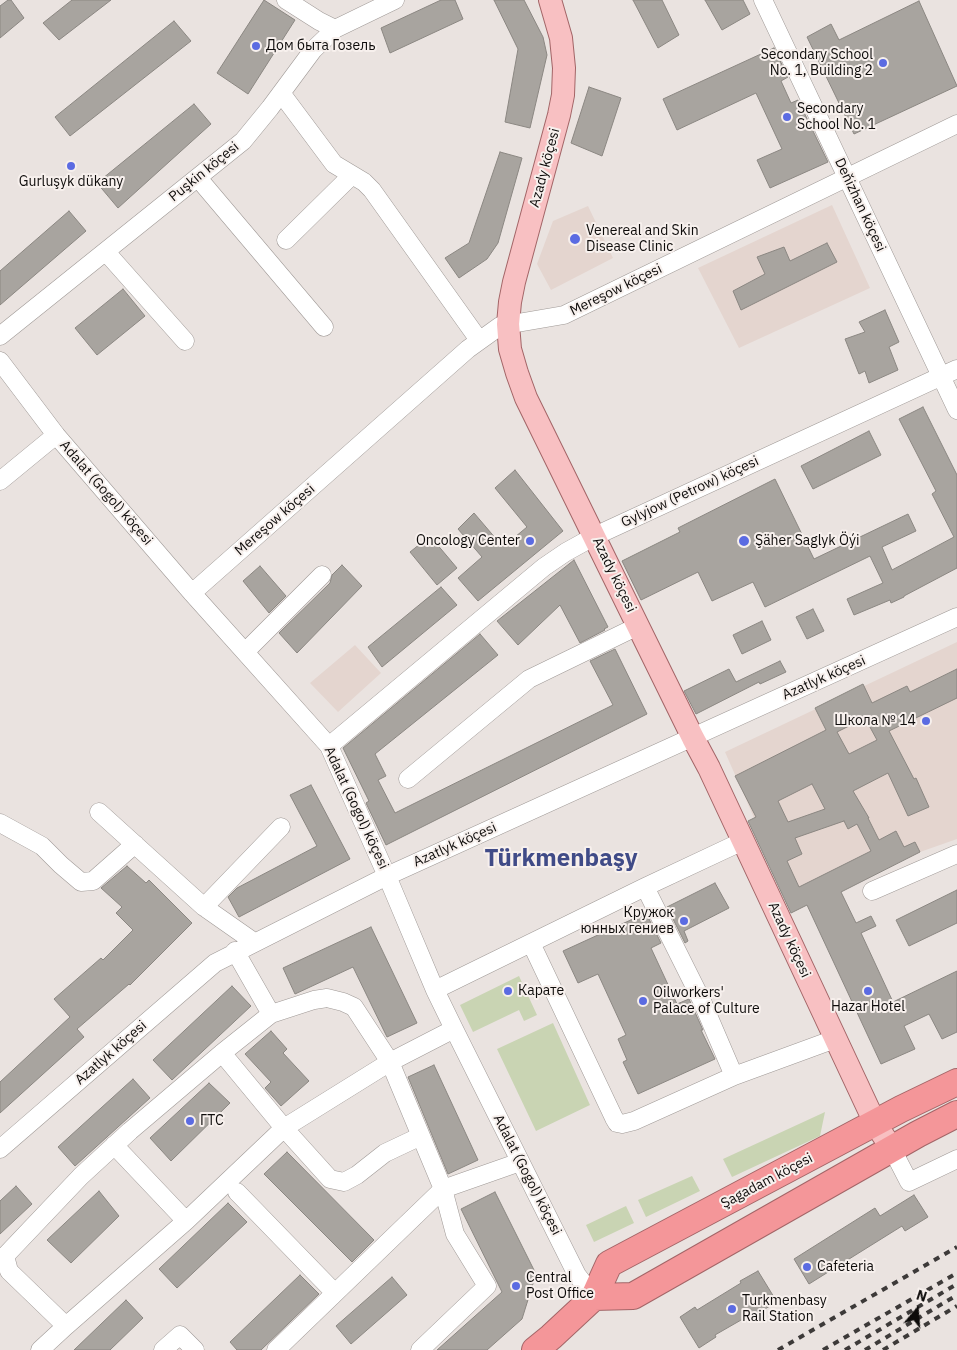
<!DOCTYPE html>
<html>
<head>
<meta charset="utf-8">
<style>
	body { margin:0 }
	#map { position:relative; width:957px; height:1350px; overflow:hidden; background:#eae3e0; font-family:"IBM Plex Sans",sans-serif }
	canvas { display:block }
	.north { position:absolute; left:892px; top:1285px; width:50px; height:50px; -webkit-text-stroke:4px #f7f0ed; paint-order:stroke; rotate:18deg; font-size:14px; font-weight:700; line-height:20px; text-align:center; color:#0d0b0a }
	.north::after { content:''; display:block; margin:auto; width:18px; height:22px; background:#0d0b0a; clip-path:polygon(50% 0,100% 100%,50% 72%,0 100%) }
</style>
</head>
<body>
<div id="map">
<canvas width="957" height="1350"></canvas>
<div class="north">N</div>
</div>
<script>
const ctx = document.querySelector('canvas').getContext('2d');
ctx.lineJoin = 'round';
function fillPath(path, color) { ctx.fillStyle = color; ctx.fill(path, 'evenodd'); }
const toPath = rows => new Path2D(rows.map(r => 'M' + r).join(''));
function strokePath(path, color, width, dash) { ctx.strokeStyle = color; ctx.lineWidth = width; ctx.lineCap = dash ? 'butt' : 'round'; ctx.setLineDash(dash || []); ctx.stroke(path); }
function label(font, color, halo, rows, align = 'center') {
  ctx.font = font + ' "IBM Plex Sans",sans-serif'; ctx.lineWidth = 4; ctx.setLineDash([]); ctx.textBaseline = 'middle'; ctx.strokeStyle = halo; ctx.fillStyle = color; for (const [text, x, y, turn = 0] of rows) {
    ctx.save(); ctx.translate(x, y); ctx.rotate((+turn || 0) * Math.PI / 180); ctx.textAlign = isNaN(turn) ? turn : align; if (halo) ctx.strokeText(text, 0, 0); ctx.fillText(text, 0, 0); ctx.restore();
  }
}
fillPath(toPath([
	[832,205,870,288,739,348,698,268],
	[588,206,613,258,551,290,537,264,553,221],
	[957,642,957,839,920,852,795,911,725,752],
	[355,645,381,673,338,712,310,683]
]), '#e4d5cf');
fillPath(toPath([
	[519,976,537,1015,524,1021,519,1010,473,1032,460,1005],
	[553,1023,590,1105,536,1131,497,1049],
	[825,1112,820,1136,732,1177,723,1159],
	[692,1176,700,1191,646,1217,638,1200],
	[626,1206,634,1223,594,1242,586,1225]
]), '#c9d4b3');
const building = toPath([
	[8,0,11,0,24,18,0,38,0,6,8,0],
	[72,0,111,0,59,40,43,23,72,0],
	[264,0,295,20,248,94,217,73,264,0],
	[441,0,455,0,463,19,390,53,381,28,441,0],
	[494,0,524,0,543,37,547,55,530,128,505,122,518,49,494,0],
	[633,0,662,0,679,35,658,48,633,0],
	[705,0,743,0,750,14,722,30,705,0],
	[919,1,957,86,854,134,807,37,831,24,839,40,919,1],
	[174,21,191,41,70,136,55,117,174,21],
	[774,48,788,77,781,81,791,103,798,100,828,162,770,188,757,160,782,149,756,93,677,130,663,99,774,48],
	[589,87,621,98,602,156,571,143,589,87],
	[194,104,211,124,118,208,97,183,194,104],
	[500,152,522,158,498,243,487,259,459,278,445,258,469,243,500,152],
	[69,211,86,231,0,305,0,271,69,211],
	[827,243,837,262,741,310,733,291,765,274,757,257,784,247,790,261,827,243],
	[123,289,145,316,97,355,75,328,123,289],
	[885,310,899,342,889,347,898,370,869,383,865,371,859,374,845,339,865,332,859,322,885,310],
	[923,407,957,475,957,568,904,596,904,597,891,603,890,600,854,615,847,599,883,583,870,556,765,607,753,582,712,601,698,572,641,600,622,561,680,532,678,528,775,479,814,559,908,514,916,531,882,547,892,570,954,537,932,494,936,491,899,419,923,407],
	[869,431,881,455,813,489,801,466,869,431],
	[515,470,563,531,478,601,458,578,482,557,458,529,474,513,503,547,527,527,495,488,515,470],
	[430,536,457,568,437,585,410,552,430,536],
	[574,560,608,627,604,629,605,630,580,643,560,605,518,645,497,621,574,560],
	[342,565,362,586,297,653,279,633,330,583,332,575,342,565],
	[260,566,286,596,269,613,243,581,260,566],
	[441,587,457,605,382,667,368,647,441,587],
	[813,609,824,631,807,639,796,617,813,609],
	[762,621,771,640,742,654,733,635,762,621],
	[480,634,498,655,375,754,386,776,378,780,395,813,613,705,590,661,615,649,647,714,386,845,366,803,369,801,343,748,480,634],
	[780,661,786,672,760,684,759,682,696,714,684,691,729,669,736,682,780,661],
	[957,669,957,698,889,731,914,779,916,778,929,807,908,816,888,773,853,791,869,818,868,818,879,840,896,831,904,847,915,842,920,852,841,892,856,923,871,916,876,926,861,933,893,1002,957,971,957,1032,942,1039,929,1014,904,1026,915,1049,881,1064,807,905,791,913,748,821,756,817,735,776,826,730,815,708,863,684,872,703,907,686,910,692,957,669],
	[865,718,877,740,849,754,837,732,865,718],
	[812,784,825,809,788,822,778,801,812,784],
	[844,821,848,829,857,824,871,851,799,887,787,861,802,854,795,838,844,821],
	[311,785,350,859,239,917,228,897,237,888,317,846,290,795,311,785],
	[127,866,146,883,149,880,192,923,130,985,129,984,77,1029,84,1037,0,1113,0,1082,70,1017,54,999,101,958,103,960,133,930,116,913,122,907,101,888,127,866],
	[715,883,729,908,684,931,688,941,685,943,667,907,715,883],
	[957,890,957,923,909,946,896,920,957,890],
	[646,913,661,943,651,948,677,1004,689,999,703,1030,701,1030,715,1059,638,1094,623,1062,627,1060,618,1039,626,1035,598,974,578,983,563,951,646,913],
	[371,927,417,1023,387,1037,353,967,295,994,283,968,371,927],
	[232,986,251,1006,172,1080,153,1060,232,986],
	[271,1031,287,1049,283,1053,309,1081,281,1106,265,1088,271,1082,245,1054,271,1031],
	[434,1065,478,1160,448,1174,408,1077,434,1065],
	[133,1079,150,1098,75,1166,58,1147,133,1079],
	[209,1083,230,1103,171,1161,150,1138,209,1083],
	[287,1152,374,1240,352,1262,264,1174,287,1152],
	[16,1186,32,1204,0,1234,0,1201,16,1186],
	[99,1191,119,1216,71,1263,47,1240,99,1191],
	[495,1192,536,1274,522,1319,487,1350,437,1350,502,1292,461,1209,495,1192],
	[914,1195,928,1217,905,1231,902,1226,809,1284,794,1259,875,1208,880,1216,914,1195],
	[228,1203,247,1222,177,1288,159,1269,228,1203],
	[758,1271,777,1302,756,1314,755,1312,715,1335,716,1337,699,1348,680,1317,695,1307,697,1310,741,1283,740,1281,758,1271],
	[300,1275,319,1294,261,1350,237,1350,230,1342,300,1275],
	[392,1277,407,1295,351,1344,336,1326,392,1277],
	[126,1300,143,1318,110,1350,74,1350,126,1300]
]);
fillPath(building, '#a8a49f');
strokePath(building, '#8b8782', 1);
const minor = toPath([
	[286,0,319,21,335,29],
	[763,0,957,410],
	[281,93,334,164,364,182,372,190,479,340],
	[198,178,324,327],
	[286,240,352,175],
	[106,252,185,341],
	[0,336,243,141,270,108,313,50,335,29,395,0],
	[0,361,56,435,192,593,329,746,387,876,435,990,454,1029,577,1275,594,1297],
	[0,481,56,435],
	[192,593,468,349,500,326,564,315,957,124],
	[245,652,322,575],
	[329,746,544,567,566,552,595,536,957,369],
	[408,779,529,679,638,626],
	[99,812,204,907,254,942],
	[0,823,42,846,61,865,81,882,93,881,135,844],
	[645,887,701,999,734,1076],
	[872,891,957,854],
	[204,907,281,827],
	[531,943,614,1118,617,1123,622,1124,634,1121,734,1076,835,1039],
	[235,951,271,1014],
	[435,990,645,887,743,841],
	[222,1053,284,1128,390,1062,454,1029],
	[114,1145,186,1221,284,1128,330,1179,344,1182,357,1175,385,1153,421,1136],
	[0,1149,215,963,387,876,957,617],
	[892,1149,909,1182,957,1159],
	[237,1192,335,1293],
	[66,1326,186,1221],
	[40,1350,66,1326,9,1271,5,1256,81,1176,130,1131,222,1053,271,1014,314,1000,327,998,343,1002,354,1007,390,1062,443,1189,455,1234,487,1286,420,1350],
	[163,1350,180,1335,195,1350],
	[276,1350,443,1189,520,1162]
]);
const major = toPath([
	[550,0,561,38,564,68,563,95,559,115,514,282,510,302,508,324,510,349,517,373,526,398,693,738,709,768,875,1123,892,1149]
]);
const highway = toPath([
	[594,1297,633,1296,918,1134,957,1114],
	[535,1350,551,1337,594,1297,609,1264,901,1109,957,1082]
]);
strokePath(minor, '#9f9996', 19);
strokePath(major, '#a36567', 24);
strokePath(highway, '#a36567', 28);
strokePath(minor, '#fff', 18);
strokePath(major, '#f8c0c2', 22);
strokePath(highway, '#f49699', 26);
strokePath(toPath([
	[778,1350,957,1247],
	[823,1350,957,1273],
	[845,1350,957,1284],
	[865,1350,957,1295],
	[883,1350,957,1306]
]), '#3d3a39', 4, [6, 6]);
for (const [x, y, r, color] of [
	[256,46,5,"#5b6be2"],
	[883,63,5,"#5b6be2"],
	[787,117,5,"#5b6be2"],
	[71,166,5,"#5b6be2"],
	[575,239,6,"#5b6be2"],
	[530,541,5,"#5b6be2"],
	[744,541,6,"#5b6be2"],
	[926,721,5,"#5b6be2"],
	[684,921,5,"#5b6be2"],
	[508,991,5,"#5b6be2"],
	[868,991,5,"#5b6be2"],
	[643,1001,5,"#5b6be2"],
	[190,1121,5,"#5b6be2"],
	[807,1267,5,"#5b6be2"],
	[516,1286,5,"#5b6be2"],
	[732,1309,5,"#5b6be2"]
]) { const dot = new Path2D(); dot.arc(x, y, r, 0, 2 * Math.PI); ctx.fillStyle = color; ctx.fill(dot); strokePath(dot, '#f7f0ed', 2); }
label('14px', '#0d0b0a', '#f7f0ed', [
	["Дом быта Гозель",266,46],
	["Secondary School",873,55,"right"],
	["No. 1, Building 2",873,71,"right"],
	["Secondary",797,109],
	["School No. 1",797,125],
	["Gurluşyk dükany",71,182,"center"],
	["Venereal and Skin",586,231],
	["Disease Clinic",586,247],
	["Oncology Center",520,541,"right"],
	["Şäher Saglyk Öýi",755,541],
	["Школа № 14",916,721,"right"],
	["Кружок",674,913,"right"],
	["юнных гениев",674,929,"right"],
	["Карате",518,991],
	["Oilworkers'",653,993],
	["Palace of Culture",653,1009],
	["Hazar Hotel",868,1007,"center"],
	["ГТС",200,1121],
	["Cafeteria",817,1267],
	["Central",526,1278],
	["Post Office",526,1294],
	["Turkmenbasy",742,1301],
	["Rail Station",742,1317]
], 'left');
label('14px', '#0d0b0a', '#f7f0ed', [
	["Azady köçesi",545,168,-75],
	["Puşkin köçesi",204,172,-39],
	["Deňizhan köçesi",860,205,65],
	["Mereşow köçesi",616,290,-26],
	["Gylyjow (Petrow) köçesi",690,492,-25],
	["Adalat (Gogol) köçesi",106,493,49],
	["Mereşow köçesi",275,520,-41],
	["Azady köçesi",614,575,64],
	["Azatlyk köçesi",824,678,-24],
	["Adalat (Gogol) köçesi",356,808,65],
	["Azatlyk köçesi",455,845,-24],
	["Azady köçesi",789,940,65],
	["Azatlyk köçesi",111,1053,-41],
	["Adalat (Gogol) köçesi",527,1175,63],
	["Şagadam köçesi",767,1181,-28]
]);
label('bold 24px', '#404b87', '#f7f0ed', [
	["Türkmenbaşy",561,859]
]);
</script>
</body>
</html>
